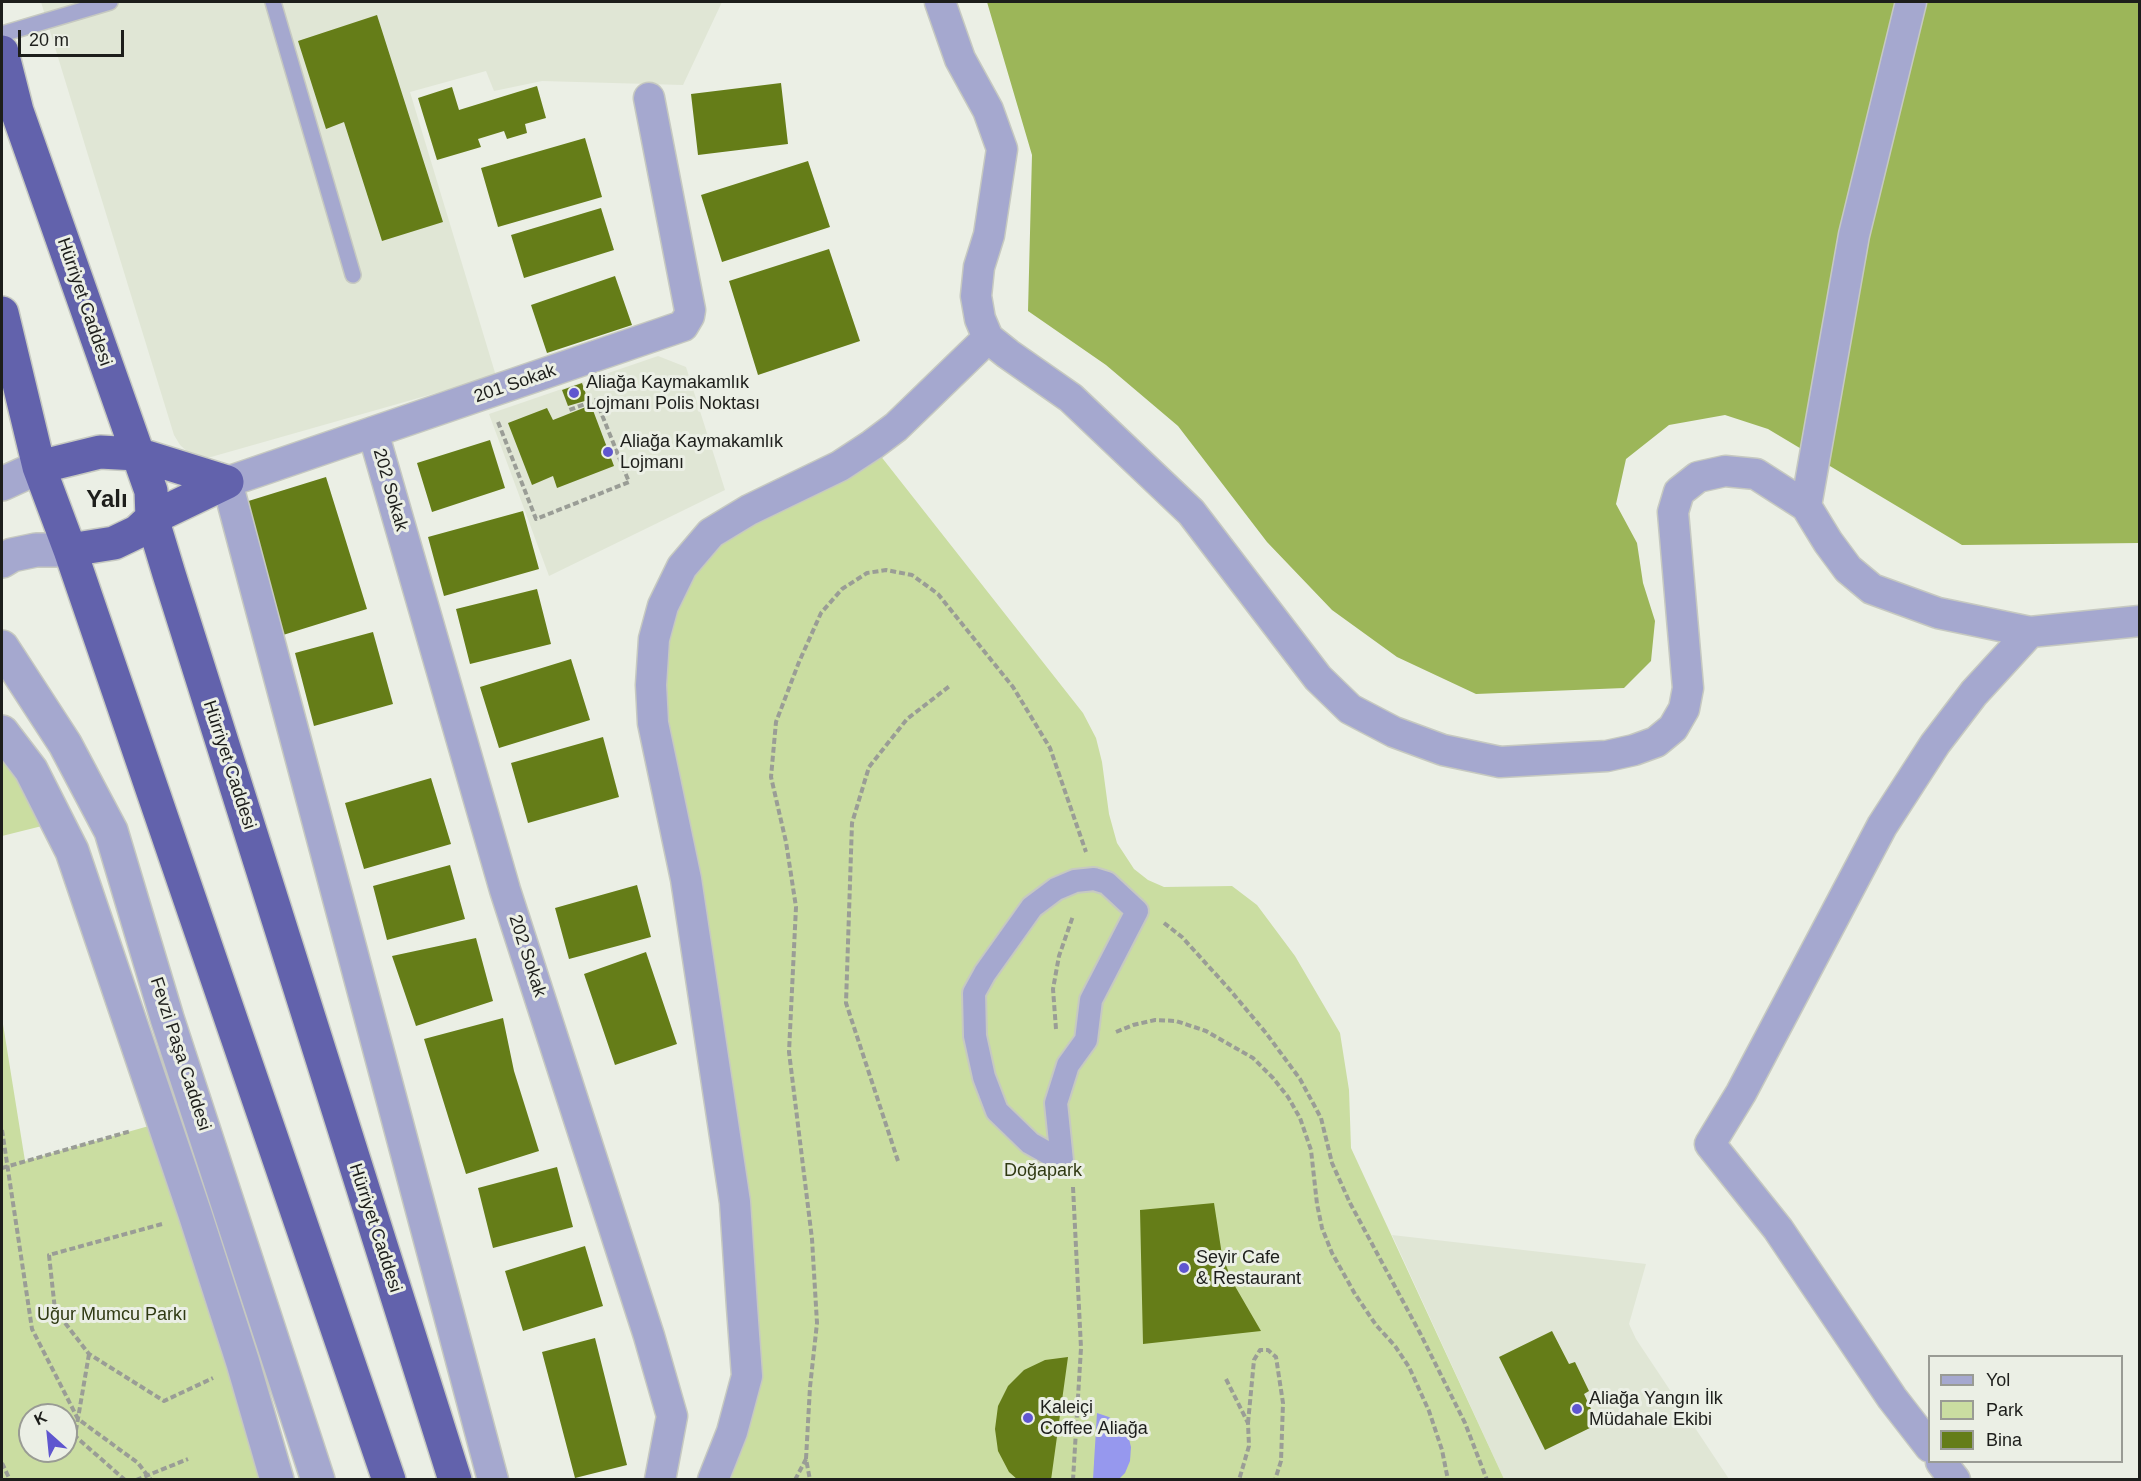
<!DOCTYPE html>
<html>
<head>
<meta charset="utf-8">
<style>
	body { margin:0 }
	#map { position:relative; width:2141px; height:1481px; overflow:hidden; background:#ebefe5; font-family:Arial,sans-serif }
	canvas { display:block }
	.frame { position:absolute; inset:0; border:3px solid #1d1e1b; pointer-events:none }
	.legend { position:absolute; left:1928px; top:1355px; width:195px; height:108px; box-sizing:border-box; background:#ebefe5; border:2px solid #999b94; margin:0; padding:8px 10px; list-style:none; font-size:18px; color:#1d1e1b }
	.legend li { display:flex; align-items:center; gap:12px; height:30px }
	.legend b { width:30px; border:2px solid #999b94 }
	.north { position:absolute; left:18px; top:1403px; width:60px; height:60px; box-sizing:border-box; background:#ebefe5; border:2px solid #999b94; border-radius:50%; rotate:333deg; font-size:16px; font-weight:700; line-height:24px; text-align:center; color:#1d1e1b }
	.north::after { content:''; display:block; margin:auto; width:21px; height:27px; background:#5f56cf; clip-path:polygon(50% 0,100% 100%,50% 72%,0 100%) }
	.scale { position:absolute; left:18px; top:30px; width:106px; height:27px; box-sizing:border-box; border:3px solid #1d1e1b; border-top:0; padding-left:8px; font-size:18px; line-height:21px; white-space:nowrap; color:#1d1e1b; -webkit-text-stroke:4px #ebefe5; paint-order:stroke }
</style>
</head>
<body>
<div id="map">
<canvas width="2141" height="1481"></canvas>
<div class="frame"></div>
<ul class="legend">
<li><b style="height:8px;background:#a5a8cf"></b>Yol</li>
<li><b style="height:16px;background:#cadda1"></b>Park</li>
<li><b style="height:16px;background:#657d18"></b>Bina</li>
</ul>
<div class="north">K</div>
<div class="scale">20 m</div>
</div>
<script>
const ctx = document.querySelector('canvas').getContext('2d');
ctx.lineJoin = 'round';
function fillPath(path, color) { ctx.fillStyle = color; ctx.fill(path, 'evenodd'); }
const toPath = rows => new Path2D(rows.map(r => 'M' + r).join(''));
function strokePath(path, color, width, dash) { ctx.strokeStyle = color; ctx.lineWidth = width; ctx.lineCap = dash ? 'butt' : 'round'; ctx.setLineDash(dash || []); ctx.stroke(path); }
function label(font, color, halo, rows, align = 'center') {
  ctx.font = font + ' Arial,sans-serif'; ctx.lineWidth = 6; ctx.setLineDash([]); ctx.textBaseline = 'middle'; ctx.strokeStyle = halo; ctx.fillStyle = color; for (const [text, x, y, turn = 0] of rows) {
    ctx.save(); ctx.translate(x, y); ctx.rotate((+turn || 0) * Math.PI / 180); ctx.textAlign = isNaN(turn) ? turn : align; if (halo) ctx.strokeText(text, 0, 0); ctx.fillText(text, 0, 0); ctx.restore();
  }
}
fillPath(toPath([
	[41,2,722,2,683,85,542,81,494,91,486,71,410,92,496,376,211,457,200,457,189,453,180,445,174,435],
	[658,356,686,367,725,490,549,576,489,414],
	[1392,1235,1646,1264,1629,1324,1636,1339,1729,1479,1504,1479]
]), '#e0e6d5');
fillPath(toPath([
	[872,445,1083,713,1096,738,1102,762,1109,814,1117,843,1134,869,1148,880,1164,887,1232,886,1257,905,1295,956,1340,1033,1349,1090,1351,1148,1504,1479,713,1479,747,1376,653,723,663,606,749,510],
	[2,732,58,822,2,836],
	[2,1018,25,1161,163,1122,277,1479,2,1479],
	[30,1415,66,1415,66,1451,30,1451]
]), '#cadda1');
fillPath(toPath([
	[987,2,2139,2,2139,543,1962,545,1768,429,1725,415,1669,425,1626,459,1616,504,1637,543,1643,583,1655,621,1651,661,1624,688,1476,694,1397,657,1332,610,1267,542,1178,426,1106,365,1028,311,1032,155]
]), '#9cb659');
fillPath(toPath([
	[1097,1413,1109,1417,1120,1425,1128,1435,1131,1447,1130,1461,1125,1473,1119,1479,1093,1479]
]), '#9698ee');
fillPath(toPath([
	[377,15,443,222,382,241,344,122,326,129,298,41],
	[781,83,788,144,698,155,691,94],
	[537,86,546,118,525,124,527,133,507,139,504,131,478,139,481,147,437,160,418,98,452,87,459,110],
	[585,138,602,197,498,227,481,168],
	[808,161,830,227,722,262,701,195],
	[601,208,614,250,524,278,511,235],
	[829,249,860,341,758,375,729,281],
	[615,276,632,325,547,353,531,305],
	[582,383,588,400,568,406,562,390],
	[591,405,614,466,557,488,553,476,532,485,508,423,547,408,553,420],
	[490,440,505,488,432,512,417,463],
	[326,477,367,609,283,635,242,503],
	[523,511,539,569,444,596,428,537],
	[537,589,551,644,470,664,456,609],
	[373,632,393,704,314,726,295,653],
	[571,659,590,720,499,748,480,687],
	[603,737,619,797,528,823,511,763],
	[431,778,451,844,364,869,345,803],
	[450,865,465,919,387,940,373,886],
	[637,885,651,937,569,959,555,908],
	[476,938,493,1001,416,1026,392,956],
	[646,952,677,1044,615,1065,584,974],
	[503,1018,514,1071,539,1151,466,1174,424,1039],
	[557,1167,573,1227,493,1248,478,1188],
	[1214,1203,1222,1255,1232,1281,1261,1331,1143,1344,1140,1210],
	[585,1246,603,1306,523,1331,505,1271],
	[1552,1331,1569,1364,1575,1362,1589,1391,1584,1394,1598,1424,1545,1450,1499,1357],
	[595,1338,627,1465,575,1478,542,1352],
	[1068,1357,1051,1480,1018,1480,1009,1472,998,1451,995,1429,998,1406,1008,1386,1024,1370,1045,1360]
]), '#657d18');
const service = toPath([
	[273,2,353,275],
	[2,34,110,2]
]);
const pedestrian = toPath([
	[1094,879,1107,883,1137,911,1091,1000,1086,1040,1068,1065,1056,1103,1062,1161,1030,1143,997,1111,984,1077,975,1036,974,993,985,973,1032,907,1056,889,1075,881,1094,879]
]);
const minor = toPath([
	[940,2,960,59,988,110,1002,149,989,235,979,267,976,296,980,319,988,338,1008,354,1071,398,1191,512,1318,678,1350,709,1394,732,1443,750,1500,762,1607,756,1634,750,1656,742,1673,728,1684,709,1688,688,1673,512,1679,492,1698,477,1725,471,1756,474,1806,506],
	[1911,2,1854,235,1806,506,1828,542,1848,569,1872,589,1938,613,2030,632,2140,621],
	[373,432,505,890,649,1336,672,1416,660,1480],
	[1930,1447,1892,1398,1778,1229,1710,1144,1741,1093,1882,826,1935,744,1974,693,2030,632],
	[1941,1462,1955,1480],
	[493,1480,227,482,683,326,689,316,690,310,649,98],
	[713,1480,732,1432,747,1376,742,1307,735,1202,686,879,653,723,651,685,654,639,663,606,682,567,711,533,749,510,840,466,872,445,896,427,988,338]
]);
const tertiary = toPath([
	[2,484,39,467],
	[2,561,12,555,36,550,70,550],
	[2,647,65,744,111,831,167,1018,318,1480],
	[2,732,31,770,72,851,195,1214,243,1363,277,1480]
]);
const trunk = toPath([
	[2,52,17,111,151,491,152,518,169,574,455,1480],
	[2,313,39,467,70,550,389,1480],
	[39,467,100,452,137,454,227,482,152,518,137,532,114,543,70,550]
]);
strokePath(service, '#c6c9c1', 18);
strokePath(pedestrian, '#c6c9c1', 26);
strokePath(minor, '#c6c9c1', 33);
strokePath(tertiary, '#c6c9c1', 36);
strokePath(trunk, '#c6c9c1', 36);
strokePath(toPath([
	[498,422,536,519,629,482,596,400,569,410],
	[1164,923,1182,937,1230,990,1266,1033,1300,1079,1321,1118,1332,1163,1350,1203,1420,1333,1465,1423,1487,1480],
	[1056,1029,1053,989,1059,956,1073,916],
	[1116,1032,1133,1025,1155,1020,1176,1021,1206,1031,1253,1058,1273,1078,1288,1097,1300,1118,1311,1150,1317,1204,1322,1228,1332,1253,1355,1294,1376,1325,1395,1346,1409,1367,1429,1411,1442,1450,1448,1480],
	[2,1130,32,1329,78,1419,138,1463,151,1480],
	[898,1161,846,1003,852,823,869,767,907,719,951,685],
	[2,1168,131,1131],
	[1073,1187,1081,1348,1073,1480],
	[162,1224,49,1255,55,1310,89,1354,164,1401,213,1378],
	[89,1354,75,1436,125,1480],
	[1226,1379,1248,1423,1249,1446,1239,1480],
	[1248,1423,1254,1360,1260,1350,1268,1350,1276,1357,1283,1403,1281,1461,1275,1480],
	[806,1459,810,1387,817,1323,812,1239,789,1052,796,907,786,842,771,777,776,722,799,662,821,613,842,589,867,573,886,570,912,575,938,594,1013,687,1050,748,1086,852],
	[2,1463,10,1480],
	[136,1480,188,1459],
	[795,1480,806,1459,810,1480]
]), '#9a9d96', 4, [6, 3]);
strokePath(service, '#a5a8cf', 15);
strokePath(pedestrian, '#a5a8cf', 22);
strokePath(minor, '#a5a8cf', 30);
strokePath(tertiary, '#a5a8cf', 33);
strokePath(trunk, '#6262ac', 33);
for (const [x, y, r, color] of [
	[574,393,6,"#5f56cf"],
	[608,452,6,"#5f56cf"],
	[1184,1268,6,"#5f56cf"],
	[1577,1409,6,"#5f56cf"],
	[1028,1418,6,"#5f56cf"]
]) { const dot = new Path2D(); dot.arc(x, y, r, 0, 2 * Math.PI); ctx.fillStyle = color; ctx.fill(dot); strokePath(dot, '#ebefe5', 2); }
label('18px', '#1d1e1b', '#ebefe5', [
	["Hürriyet Caddesi",84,302,71],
	["201 Sokak",515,384,-19],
	["202 Sokak",390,490,74],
	["Hürriyet Caddesi",229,765,72],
	["202 Sokak",527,956,72],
	["Fevzi Paşa Caddesi",180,1054,72],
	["Hürriyet Caddesi",375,1228,72]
]);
label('18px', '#1d1e1b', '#ebefe5', [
	["Aliağa Kaymakamlık",586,383],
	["Lojmanı Polis Noktası",586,404],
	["Aliağa Kaymakamlık",620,442],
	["Lojmanı",620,463],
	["Seyir Cafe",1196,1258],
	["& Restaurant",1196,1279],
	["Aliağa Yangın İlk",1589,1399],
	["Müdahale Ekibi",1589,1420],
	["Kaleiçi",1040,1408],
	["Coffee Aliağa",1040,1429]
], 'left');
label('18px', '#303a13', '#ebefe5', [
	["Doğapark",1043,1171],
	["Uğur Mumcu Parkı",112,1315]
]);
label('bold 24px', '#1d1e1b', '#ebefe5', [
	["Yalı",107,500]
]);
</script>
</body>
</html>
